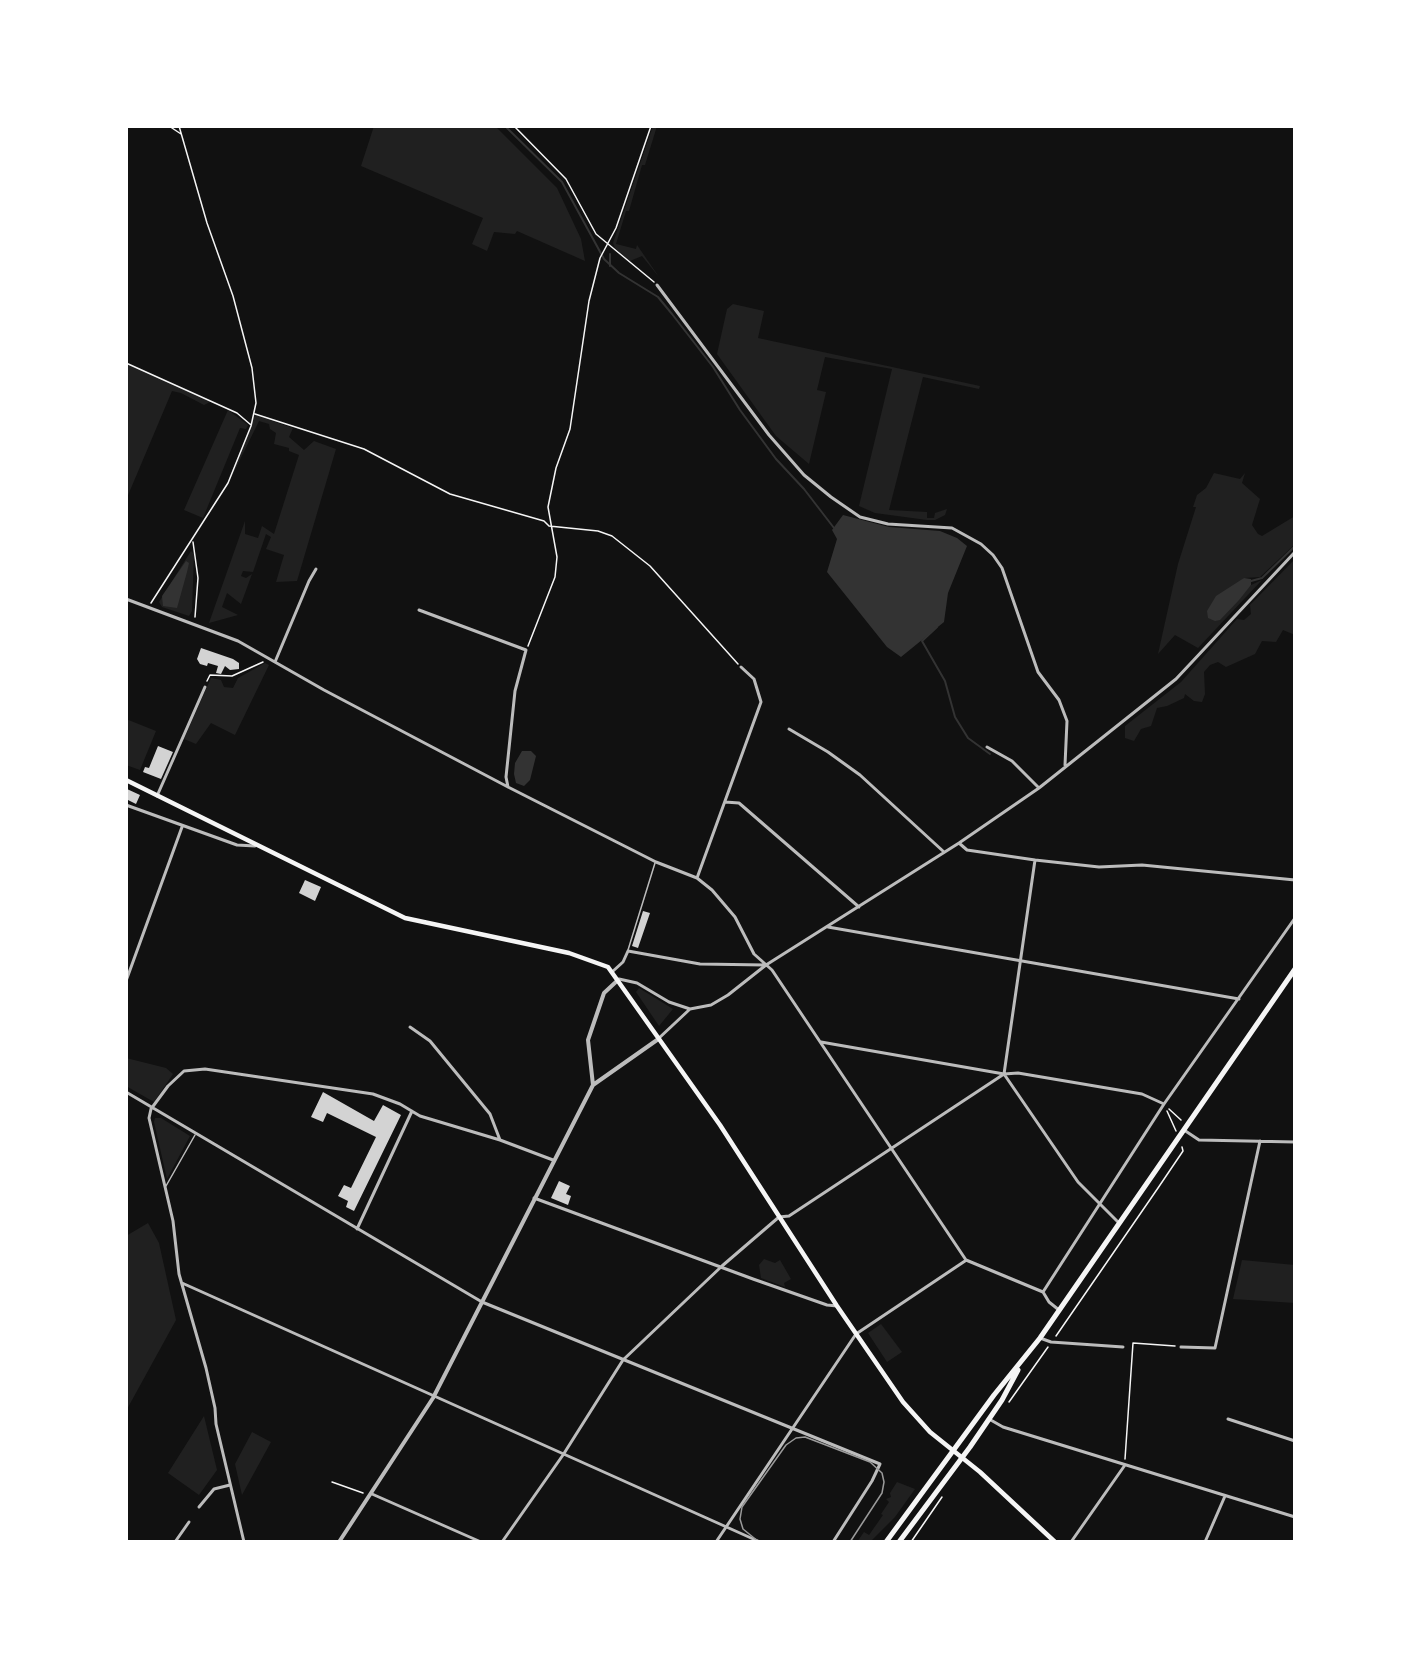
<!DOCTYPE html>
<html>
<head>
<meta charset="utf-8">
<style>
	body { margin:0 }
	#map { position:relative; width:1421px; height:1668px; overflow:hidden; background:#111; font-family:"Source Sans 3",sans-serif }
	canvas { display:block }
	.frame { position:absolute; inset:0; border:128px solid #fff; pointer-events:none }
</style>
</head>
<body>
<div id="map">
<canvas width="1421" height="1668"></canvas>
<div class="frame"></div>
</div>
<script>
const ctx = document.querySelector('canvas').getContext('2d');
ctx.lineJoin = 'round';
function fillPath(path, color) { ctx.fillStyle = color; ctx.fill(path, 'evenodd'); }
const toPath = rows => new Path2D(rows.map(r => 'M' + r).join(''));
function strokePath(path, color, width, dash) { ctx.strokeStyle = color; ctx.lineWidth = width; ctx.lineCap = dash ? 'butt' : 'round'; ctx.setLineDash(dash || []); ctx.stroke(path); }
fillPath(toPath([
	[374,126,495,126,557,188,581,239,585,261,517,231,515,234,494,232,487,251,472,244,483,218,361,166],
	[653,126,657,126,645,165,642,165,629,211,626,211,616,244,636,249,637,245,659,277,642,256,630,261,615,248,613,243],
	[733,304,764,311,758,338,980,386,979,389,923,377,889,510,927,512,927,518,934,518,935,513,947,509,945,515,935,520,927,520,875,513,859,506,892,369,825,357,817,390,826,392,809,464,776,436,717,354,727,309],
	[126,364,210,402,204,405,181,393,172,391,126,500],
	[228,410,248,425,246,429,240,428,203,518,184,510],
	[255,415,293,428,289,437,304,450,314,441,336,449,297,581,276,582,284,555,266,549,271,537,266,534,253,572,243,571,241,576,246,578,252,574,241,604,227,593,222,607,238,615,209,623,245,521,245,534,258,538,262,526,274,534,299,455,289,451,289,448,274,444,276,433,270,429,269,424,259,421,230,480],
	[1214,473,1240,479,1245,473,1242,483,1260,499,1252,525,1258,534,1262,536,1295,516,1295,544,1260,577,1244,578,1220,619,1251,585,1262,580,1198,648,1175,635,1158,654,1178,564,1196,507,1193,507,1197,495,1206,488],
	[191,551,194,554,192,611,189,616,162,607,159,602],
	[1295,559,1295,635,1283,630,1276,642,1262,641,1255,654,1226,667,1218,662,1210,665,1204,672,1205,694,1202,702,1194,701,1185,694,1184,698,1167,706,1157,708,1151,726,1141,729,1134,741,1125,738,1125,726,1181,682,1237,619,1244,620,1251,614,1250,605],
	[265,663,269,665,235,735,211,723,196,744,184,739,211,678,221,680,224,687,233,688,238,678],
	[126,719,156,731,140,770,126,765],
	[639,988,673,1009,659,1026,636,992],
	[126,1058,166,1068,173,1074,154,1102,126,1086],
	[155,1118,161,1118,190,1136,167,1179,154,1122],
	[148,1223,159,1243,176,1320,126,1411,126,1236],
	[764,1259,775,1263,780,1260,791,1279,784,1283,785,1287,761,1278,759,1265],
	[1242,1260,1295,1265,1295,1303,1233,1299],
	[881,1324,902,1352,887,1362,868,1333],
	[204,1416,217,1470,199,1495,168,1473],
	[252,1432,271,1442,242,1495,235,1464],
	[897,1482,915,1489,895,1517,870,1542,857,1542,864,1532,869,1535,883,1515,881,1514,889,1502,886,1499,891,1497,890,1493]
]), '#202020');
fillPath(toPath([
	[843,515,889,527,940,531,957,538,967,546,948,593,944,622,901,657,887,647,827,572,837,539,832,530],
	[186,561,189,563,187,572,177,608,163,606,162,596],
	[1244,578,1251,579,1251,585,1239,600,1220,620,1215,621,1208,618,1207,611,1216,596],
	[522,751,531,751,536,756,530,780,524,786,516,783,514,774,515,763]
]), '#333');
strokePath(toPath([
	[505,126,562,182,604,259,619,273,658,297,672,314,713,367,740,410,776,459,804,489,834,528],
	[610,254,610,266],
	[1251,581,1262,578,1295,546],
	[937,627,922,641,945,681,955,717,968,738,990,754]
]), '#333', 2);
fillPath(toPath([
	[201,648,233,659,239,663,239,669,230,670,225,666,221,674,216,673,218,666,208,663,207,666,200,664,197,659],
	[158,746,173,752,161,779,143,772,145,767,149,768],
	[127,789,140,795,136,804,126,799],
	[305,880,321,887,315,901,299,893],
	[643,911,650,913,638,948,632,946],
	[323,1092,374,1121,383,1105,401,1115,354,1211,346,1207,348,1201,338,1196,344,1185,351,1188,376,1137,327,1113,323,1122,311,1117],
	[559,1181,570,1186,566,1194,571,1196,568,1205,551,1198]
]), '#d3d3d3');
strokePath(toPath([
	[169,126,181,134],
	[514,126,566,179,596,234,654,282],
	[126,363,237,413,251,425],
	[255,414,364,449,450,494,544,521,549,526,598,531,612,536,650,566,738,664],
	[193,542,198,578,195,617],
	[151,603,228,483,251,426,256,403,252,368,233,296,207,223,179,126],
	[528,646,555,577,557,557,548,507,556,468,570,429,589,301,600,258,616,228,651,126],
	[207,681,210,675,232,676,263,662],
	[1169,1109,1181,1120],
	[1167,1111,1176,1131],
	[1056,1336,1158,1188,1183,1151,1182,1147],
	[1009,1402,1048,1347],
	[1125,1459,1133,1343,1175,1346],
	[332,1482,363,1493],
	[911,1542,942,1497]
]), '#f5f5f5', 1.5);
strokePath(toPath([
	[628,950,655,863],
	[166,1186,195,1135]
]), '#bcbcbc', 1.5);
strokePath(toPath([
	[657,285,769,435,804,475,831,497,860,517,888,524,952,528,981,544,993,555,1002,568,1038,672,1059,700,1067,721,1065,765],
	[126,599,238,641,324,690,508,787,656,862,697,878,712,890,735,917,754,954,772,970,966,1260,1043,1292,1049,1302,1059,1310],
	[419,610,526,650,515,691,506,777,508,787],
	[275,662,309,581,316,569],
	[789,729,828,752,860,775,944,852],
	[987,747,1012,761,1039,788],
	[157,796,205,687],
	[725,802,739,803,859,907],
	[126,805,237,845,255,846],
	[959,843,967,850,1035,860,1099,867,1142,865,1295,880],
	[1035,860,1004,1074,1078,1182,1119,1223],
	[697,878,761,702,754,679,741,667],
	[828,927,1239,999],
	[612,972,623,962,628,951,700,964,765,965],
	[619,979,637,983,669,1002,690,1009,711,1005,728,995,766,965,959,843,1039,788,1176,679,1295,552],
	[126,981,182,827],
	[410,1027,430,1041,490,1114,500,1140],
	[658,1039,690,1009],
	[821,1042,1004,1074,1018,1073,1142,1094,1164,1104],
	[126,1092,482,1302,880,1464,872,1481,833,1542],
	[1184,1130,1199,1140,1295,1142],
	[534,1198,753,1279,827,1305,837,1306],
	[357,1229,412,1111],
	[182,1283,760,1542],
	[1043,1292,1164,1104,1295,918],
	[1040,1338,1051,1342,1123,1347],
	[1181,1347,1215,1348,1260,1141],
	[989,1419,1003,1427,1295,1517],
	[1228,1419,1295,1441],
	[372,1494,481,1542],
	[199,1507,214,1489,230,1485],
	[175,1542,189,1522],
	[244,1542,216,1424,215,1408,206,1368,179,1274,173,1221,149,1118,151,1109,168,1086,184,1071,205,1069,373,1094,400,1104,420,1116,500,1140,553,1160],
	[502,1542,563,1455,623,1360,722,1266,779,1217,789,1216,1004,1074],
	[716,1542,856,1334,965,1261],
	[1071,1542,1125,1465],
	[1205,1542,1225,1496]
]), '#bcbcbc', 3);
strokePath(toPath([
	[593,1085,588,1040,604,993,618,980],
	[339,1542,433,1398,593,1085,657,1040]
]), '#bcbcbc', 4);
strokePath(toPath([
	[126,780,405,918,569,953,608,967,720,1125,837,1306,903,1402,930,1432,980,1472,1055,1542]
]), '#f5f5f5', 4.5);
strokePath(toPath([
	[886,1542,994,1395,1040,1338,1295,969],
	[899,1542,970,1447,1002,1400,1018,1370]
]), '#f5f5f5', 5);
strokePath(toPath([
	[759,1542,743,1529,740,1519,742,1507,786,1445,796,1438,805,1437,870,1462,882,1473,884,1482,882,1493,850,1542]
]), '#9a9a9a', 1.5);
</script>
</body>
</html>
